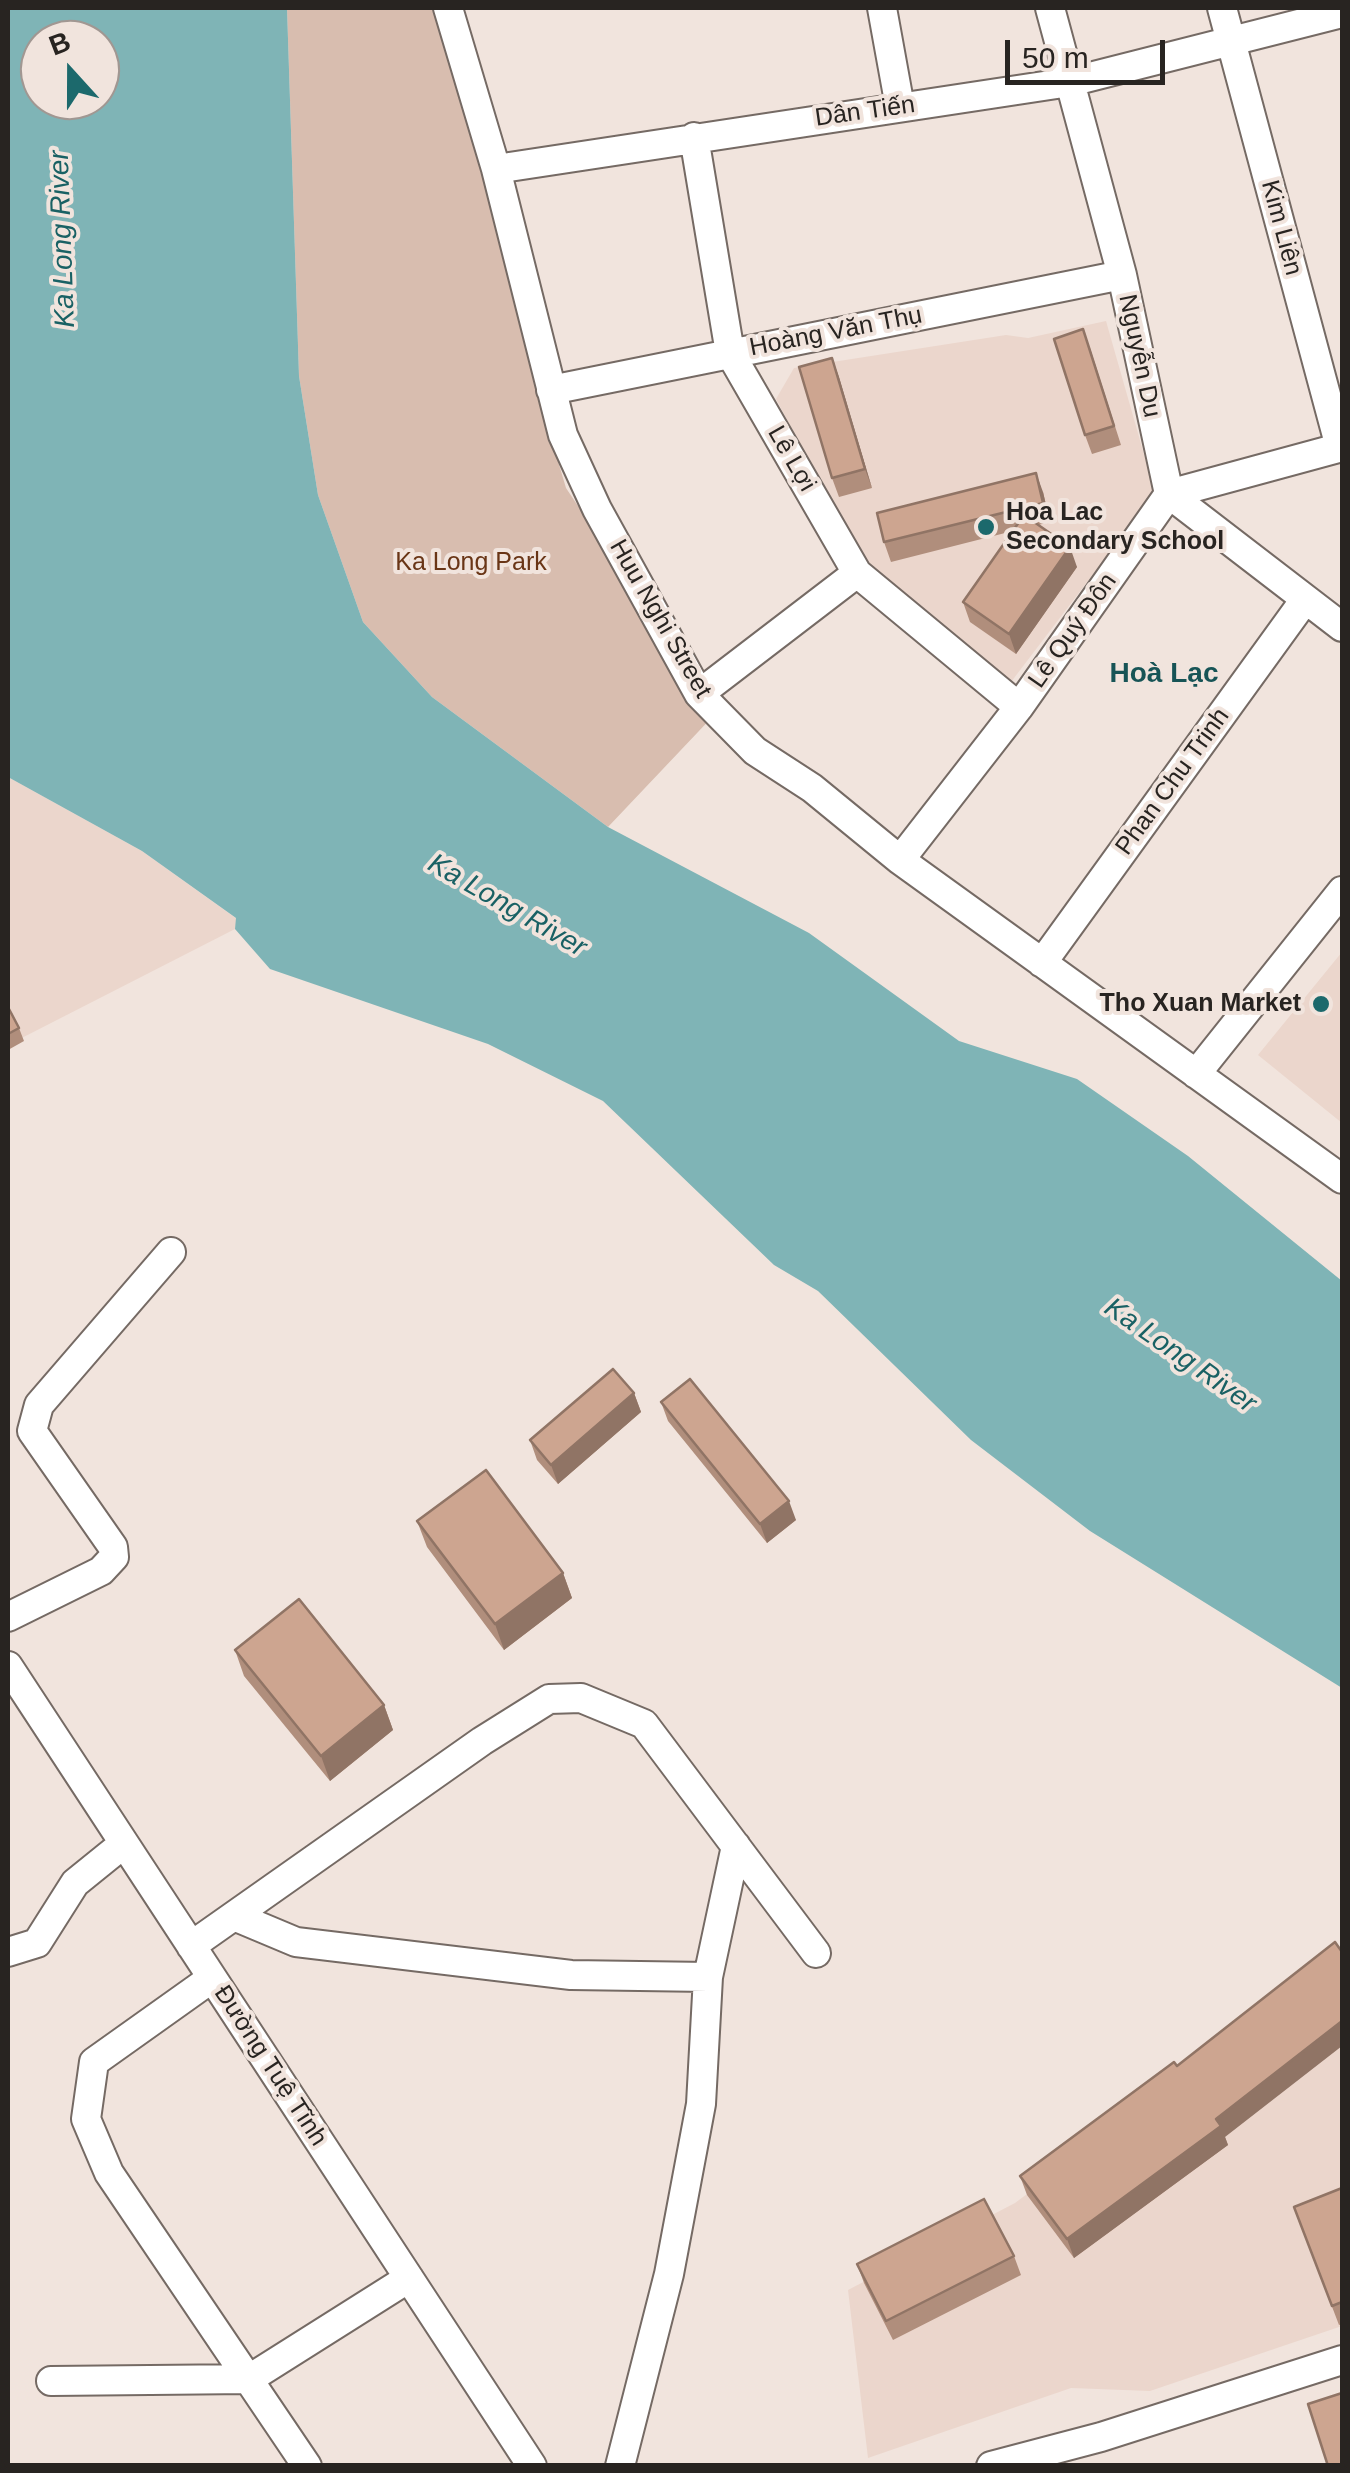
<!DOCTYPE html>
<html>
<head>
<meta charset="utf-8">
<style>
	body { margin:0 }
	#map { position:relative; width:1350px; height:2473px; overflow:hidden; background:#f1e4dd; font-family:Arial,sans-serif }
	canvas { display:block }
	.frame { position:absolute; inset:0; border:10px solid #282421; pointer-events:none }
	.north { position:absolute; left:20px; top:20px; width:100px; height:100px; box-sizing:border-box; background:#f1e4dd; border:2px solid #a19792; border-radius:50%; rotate:339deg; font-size:28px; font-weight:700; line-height:40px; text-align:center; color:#282421 }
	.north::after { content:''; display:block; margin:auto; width:35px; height:45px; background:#1c696c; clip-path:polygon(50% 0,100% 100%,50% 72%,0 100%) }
	.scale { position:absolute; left:1005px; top:40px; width:160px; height:45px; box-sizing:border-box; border:5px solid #282421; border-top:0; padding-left:12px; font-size:30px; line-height:35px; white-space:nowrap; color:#282421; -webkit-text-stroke:8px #f1e4dd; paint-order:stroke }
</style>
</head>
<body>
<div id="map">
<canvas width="1350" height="2473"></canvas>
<div class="frame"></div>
<div class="north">B</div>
<div class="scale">50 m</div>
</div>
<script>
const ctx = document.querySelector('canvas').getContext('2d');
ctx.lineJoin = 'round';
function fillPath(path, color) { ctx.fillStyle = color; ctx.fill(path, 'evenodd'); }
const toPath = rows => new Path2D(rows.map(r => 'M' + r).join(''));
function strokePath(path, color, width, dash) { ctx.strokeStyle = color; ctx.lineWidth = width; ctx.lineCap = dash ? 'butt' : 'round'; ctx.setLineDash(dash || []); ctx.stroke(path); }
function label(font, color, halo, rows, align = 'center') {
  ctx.font = font + ' Arial,sans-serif'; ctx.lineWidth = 8; ctx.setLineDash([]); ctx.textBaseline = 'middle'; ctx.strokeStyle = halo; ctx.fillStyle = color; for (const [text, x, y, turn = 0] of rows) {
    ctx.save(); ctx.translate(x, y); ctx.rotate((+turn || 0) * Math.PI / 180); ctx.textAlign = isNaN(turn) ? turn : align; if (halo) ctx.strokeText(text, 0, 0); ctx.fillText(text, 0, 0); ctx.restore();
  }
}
fillPath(toPath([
	[1106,321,1155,493,1011,682,862,561,776,399,794,368,1006,335,1028,338],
	[8,777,142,851,237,919,235,929,8,1045],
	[1342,952,1342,1123,1258,1055],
	[1342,1959,1342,2326,1150,2391,1071,2388,868,2458,848,2290,1015,2203]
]), '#ebd6cc');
fillPath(toPath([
	[287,8,461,8,546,421,566,488,716,713,608,827,432,697,363,622,318,495,299,376]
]), '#d8bdaf');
fillPath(toPath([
	[8,8,287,8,299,376,318,495,363,622,432,697,608,827,809,933,959,1041,1077,1079,1188,1156,1342,1281,1342,1688,1090,1531,971,1440,818,1291,774,1265,603,1101,488,1044,270,969,235,929,236,918,142,851,8,777],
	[40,40,100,40,100,100,40,100]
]), '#7fb4b6');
const minor = toPath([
	[448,8,496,169,563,435,597,509,699,694,755,751,812,788,900,860,1342,1179],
	[882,8,900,107],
	[1050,8,1122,275,1169,494,1342,627],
	[1222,8,1340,447],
	[694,137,730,353,857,573,1019,707],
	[496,169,1070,82,1342,13],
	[551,390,1122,275],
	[699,694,857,573],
	[900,860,1019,707,1169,494,1342,447],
	[1042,963,1304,601],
	[1196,1074,1342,891],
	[8,1617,101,1571,114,1557,113,1547,32,1431,39,1405,171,1252],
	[8,1666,532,2466],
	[234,1916,296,1942,571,1975,708,1977],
	[191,1946,482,1741,549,1699,581,1698,644,1724,816,1953],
	[8,1952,37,1943,75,1883,122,1845],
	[212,1978,94,2062,86,2119,109,2173,307,2466],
	[51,2381,249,2379,409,2278],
	[620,2466,669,2274,701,2104,708,1977,736,1846],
	[991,2466,1101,2437,1342,2360]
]);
strokePath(minor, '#756a64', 32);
strokePath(minor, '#fff', 28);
fillPath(toPath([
	[1090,348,1121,445,1092,454,1085,435],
	[832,358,872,488,839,497,832,478],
	[1043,492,1050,522,1038,525,1077,567,1016,654,970,622,963,602,1013,531,891,562,884,542],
	[8,1010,19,1028,24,1041,8,1050],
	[634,1393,641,1412,558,1484,537,1460,530,1440],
	[661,1402,796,1520,767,1543,668,1421],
	[417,1521,563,1573,572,1598,504,1650,427,1547],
	[235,1650,384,1705,393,1730,330,1781,244,1676],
	[1225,2137,1228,2145,1074,2258,1027,2195,1020,2176],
	[1342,2188,1342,2324,1339,2325,1294,2207],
	[1014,2256,1021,2275,893,2340,864,2283,857,2264]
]), '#b08e7c');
fillPath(toPath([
	[832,358,839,377,872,488,865,469],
	[1036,473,1043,492,1050,522,1043,503],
	[1070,547,1077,567,1016,654,1009,634],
	[634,1393,641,1412,558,1484,551,1465],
	[789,1501,796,1520,767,1543,760,1524],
	[563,1573,572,1598,504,1650,495,1624],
	[384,1705,393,1730,330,1781,321,1756],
	[1342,2021,1342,2046,1225,2137,1228,2145,1074,2258,1067,2239,1216,2119]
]), '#907465');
const building = toPath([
	[1083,329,1114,426,1085,435,1054,339,1083,329],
	[832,358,865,469,832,478,799,367,832,358],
	[1036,473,1043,503,884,542,877,513,1036,473],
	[1024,515,1070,547,1009,634,963,602,1024,515],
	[9,1009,19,1028,8,1034,8,1010,9,1009],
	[613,1369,634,1393,551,1465,530,1440,613,1369],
	[690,1379,789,1501,760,1524,661,1402,690,1379],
	[486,1470,563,1573,495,1624,417,1521,486,1470],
	[299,1599,384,1705,321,1756,235,1650,299,1599],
	[1335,1942,1342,1952,1342,2021,1216,2119,1221,2126,1067,2239,1020,2176,1174,2062,1177,2066,1335,1942],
	[1342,2188,1342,2302,1332,2306,1294,2207,1342,2188],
	[984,2199,1014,2256,886,2321,857,2264,984,2199],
	[1342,2393,1342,2466,1328,2466,1308,2404,1342,2393]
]);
fillPath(building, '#cda590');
strokePath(building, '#907465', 2.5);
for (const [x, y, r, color] of [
	[986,527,10,"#1c696c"],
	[1321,1004,10,"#1c696c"]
]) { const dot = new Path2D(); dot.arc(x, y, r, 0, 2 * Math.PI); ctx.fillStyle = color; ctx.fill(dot); strokePath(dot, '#f1e4dd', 4); }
label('25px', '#282421', '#f1e4dd', [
	["Dân Tiến",865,112,-8],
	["Kim Liên",1281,228,75],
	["Hoàng Văn Thụ",836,332,-11],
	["Nguyễn Du",1139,356,78],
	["Lê Lợi",791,459,60],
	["Huu Nghi Street",660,619,60],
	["Lê Quý Đôn",1073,631,-55],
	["Phan Chu Trinh",1173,782,-54],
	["Đường Tuệ Tĩnh",270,2066,57]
]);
label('bold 25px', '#282421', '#f1e4dd', [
	["Hoa Lac",1006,513],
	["Secondary School",1006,542],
	["Tho Xuan Market",1301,1004,"right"]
], 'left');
label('25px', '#693516', '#f1e4dd', [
	["Ka Long Park",471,563]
]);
label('italic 28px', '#196164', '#f1e4dd', [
	["Ka Long River",63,239,-92],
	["Ka Long River",507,906,30],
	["Ka Long River",1180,1356,35]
]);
label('bold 28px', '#175456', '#f1e4dd', [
	["Hoà Lạc",1164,674]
]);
</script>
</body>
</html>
